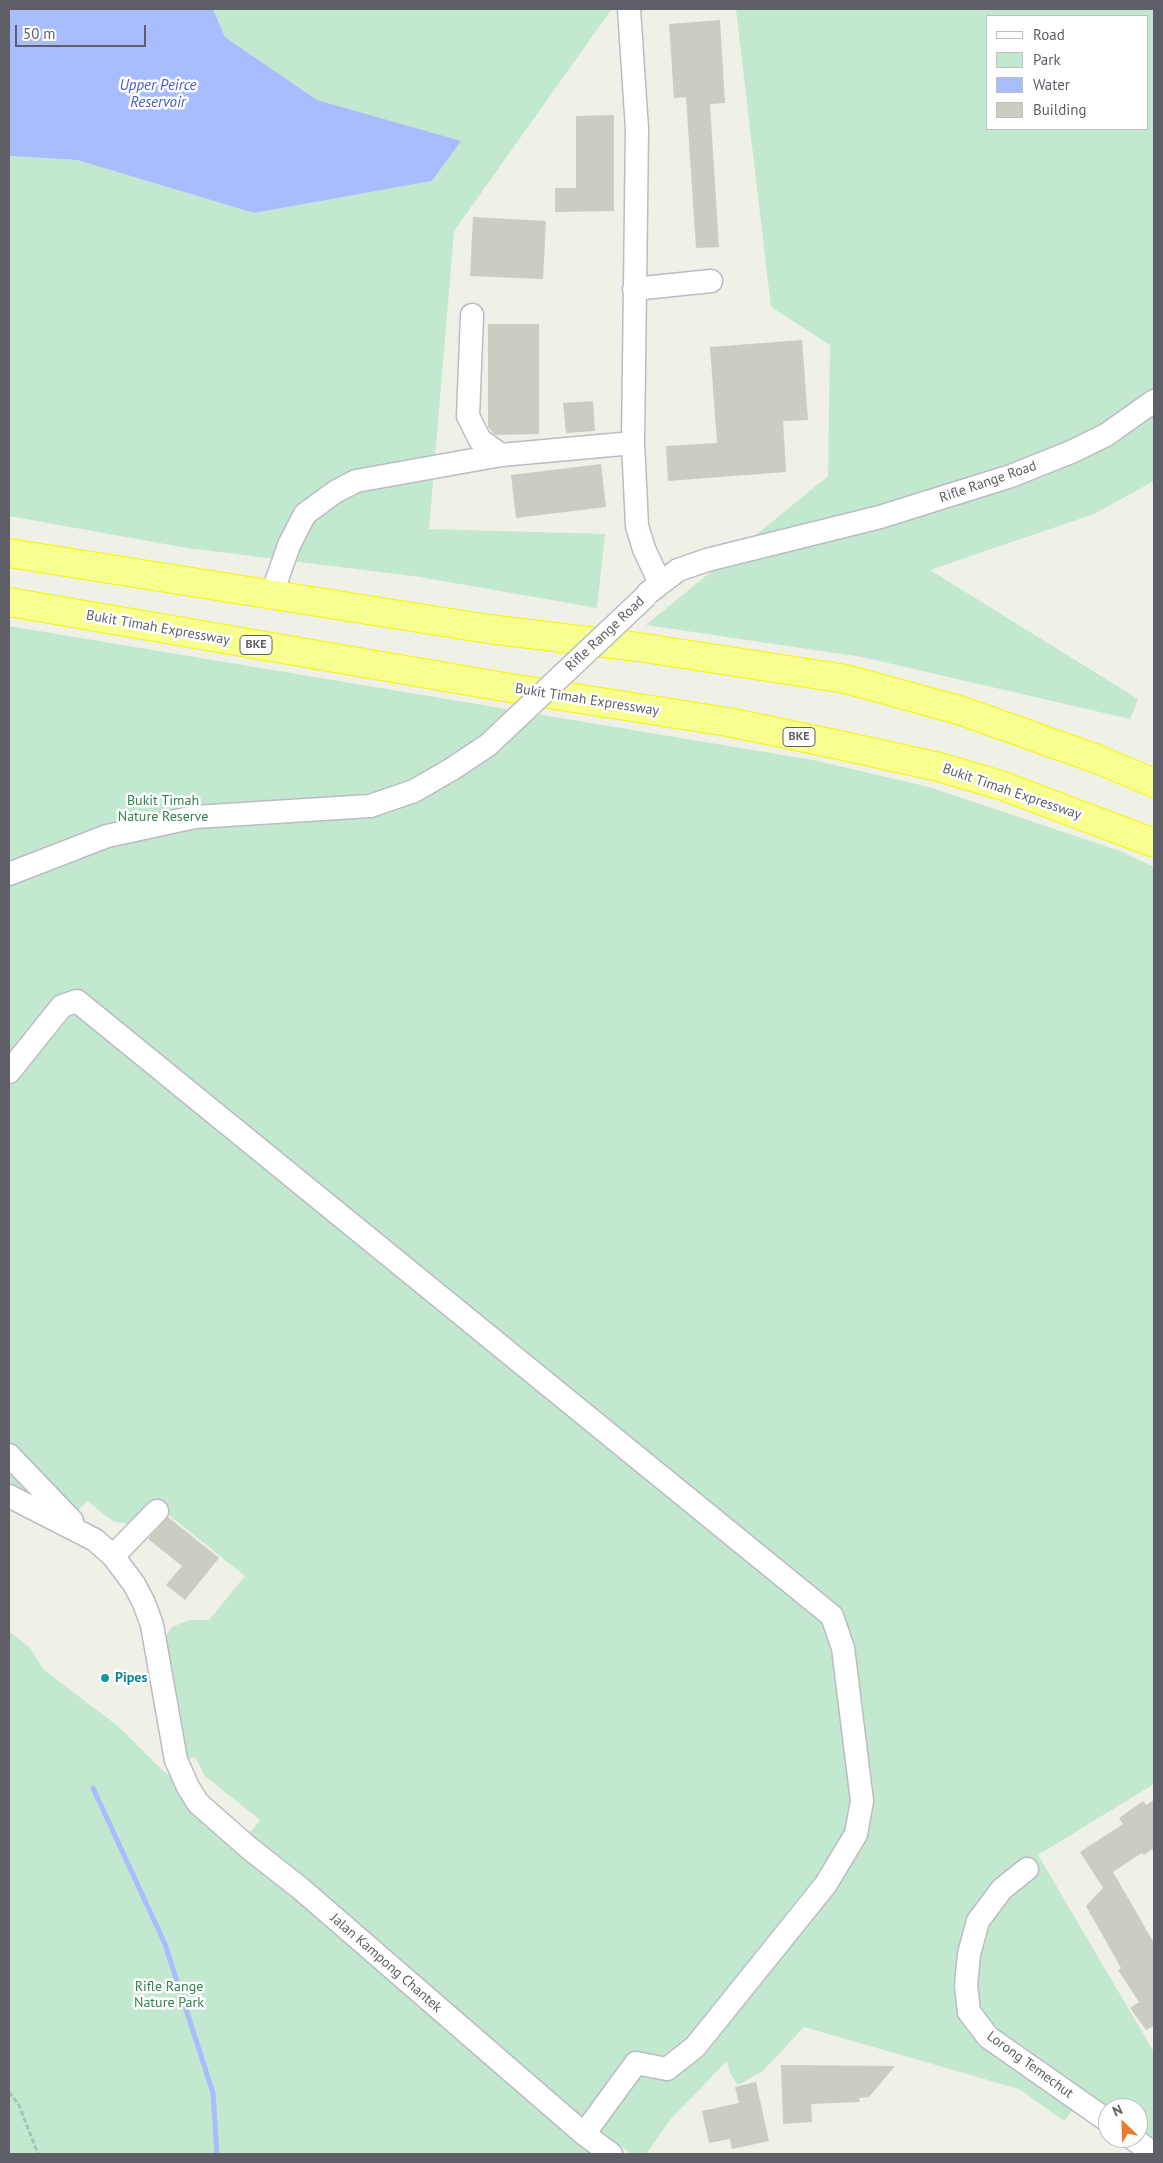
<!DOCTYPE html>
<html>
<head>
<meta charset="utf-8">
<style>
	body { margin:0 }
	#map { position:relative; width:1163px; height:2163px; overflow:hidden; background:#eff0e6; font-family:"PT Sans",sans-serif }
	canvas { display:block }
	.frame { position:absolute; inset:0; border:10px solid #5e5f67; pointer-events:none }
	.legend { position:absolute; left:986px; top:15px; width:162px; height:115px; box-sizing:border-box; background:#fff; border:1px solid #bfbfc2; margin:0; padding:6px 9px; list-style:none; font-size:15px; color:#5e5f67 }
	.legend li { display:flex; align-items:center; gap:10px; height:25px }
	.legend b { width:25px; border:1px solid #bfbfc2 }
	.north { position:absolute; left:1098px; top:2098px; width:50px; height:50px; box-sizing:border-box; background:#fff; border:1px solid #bfbfc2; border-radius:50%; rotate:336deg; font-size:14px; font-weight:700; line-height:20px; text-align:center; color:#5e5f67 }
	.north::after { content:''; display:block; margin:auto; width:18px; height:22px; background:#ed7b2f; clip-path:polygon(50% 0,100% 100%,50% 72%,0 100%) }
	.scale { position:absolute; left:15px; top:25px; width:131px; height:22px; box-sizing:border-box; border:2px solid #5e5f67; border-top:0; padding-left:6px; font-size:15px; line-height:18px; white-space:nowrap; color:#5e5f67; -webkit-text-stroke:4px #fff; paint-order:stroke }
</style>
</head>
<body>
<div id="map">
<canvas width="1163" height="2163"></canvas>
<div class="frame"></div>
<ul class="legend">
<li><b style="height:6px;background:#fff"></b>Road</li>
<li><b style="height:14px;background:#c2e8cf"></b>Park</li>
<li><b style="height:14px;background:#a7bdff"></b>Water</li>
<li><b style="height:14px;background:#cbccc2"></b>Building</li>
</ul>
<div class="north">N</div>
<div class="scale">50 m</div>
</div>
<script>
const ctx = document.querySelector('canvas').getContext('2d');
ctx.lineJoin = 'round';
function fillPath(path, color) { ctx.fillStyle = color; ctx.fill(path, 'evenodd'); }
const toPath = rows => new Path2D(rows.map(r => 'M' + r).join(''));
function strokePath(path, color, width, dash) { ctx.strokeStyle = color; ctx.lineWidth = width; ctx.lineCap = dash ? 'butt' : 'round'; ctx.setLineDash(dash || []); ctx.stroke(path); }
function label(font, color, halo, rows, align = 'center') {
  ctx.font = font + ' "PT Sans",sans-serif'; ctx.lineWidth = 5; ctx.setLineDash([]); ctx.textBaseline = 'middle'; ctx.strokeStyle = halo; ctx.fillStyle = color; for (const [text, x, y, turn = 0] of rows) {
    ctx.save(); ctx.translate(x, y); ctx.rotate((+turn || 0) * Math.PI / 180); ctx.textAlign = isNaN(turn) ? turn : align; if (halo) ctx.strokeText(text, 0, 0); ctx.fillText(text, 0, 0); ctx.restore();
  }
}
fillPath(toPath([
	[213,9,622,9,611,10,454,231,429,529,605,534,597,608,420,577,187,548,9,516,9,156,77,160,254,213,432,181,460,142,317,100,225,37],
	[736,9,1154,9,1154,481,1094,514,930,570,1138,699,1130,719,862,657,646,625,828,476,830,345,771,307],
	[987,16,1147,16,1147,129,987,129],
	[9,626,813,760,929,787,1120,851,1154,867,1154,1784,1038,1855,1154,2052,1154,2154,1129,2147,1116,2138,1138,2138,1138,2108,1075,2108,1064,2121,1019,2089,804,2027,763,2071,738,2085,730,2073,727,2061,670,2120,646,2154,632,2154,591,2125,248,1835,260,1820,205,1776,195,1757,184,1759,164,1638,172,1627,189,1620,209,1620,245,1576,155,1504,132,1524,114,1522,87,1501,77,1512,44,1507,9,1485],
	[9,1631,30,1648,44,1670,119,1727,162,1770,176,1780,295,1891,591,2154,9,2154]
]), '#c2e8cf');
fillPath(toPath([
	[9,9,213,9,225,37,317,100,461,141,432,181,254,213,77,160,9,156]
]), '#a7bdff');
strokePath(toPath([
	[93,1788,165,1944,213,2093,217,2154]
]), '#a7bdff', 5);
fillPath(toPath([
	[720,20,725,103,710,104,719,247,696,248,686,97,674,98,669,24],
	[614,115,614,211,555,212,555,188,576,188,576,116],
	[473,217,546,221,543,279,470,276],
	[488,324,539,324,539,434,495,435,488,427],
	[802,340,808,420,783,421,786,472,668,481,666,446,717,443,710,347],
	[593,401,595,431,566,433,563,403],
	[601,464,606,507,516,518,511,475],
	[168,1517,219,1558,185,1600,166,1585,182,1566,148,1539],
	[1154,1800,1154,1848,1144,1855,1142,1853,1113,1872,1154,1943,1154,2026,1146,2030,1130,2008,1139,2002,1118,1970,1121,1968,1086,1906,1103,1888,1080,1852,1123,1824,1119,1818,1143,1801,1146,1805],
	[781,2065,895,2066,869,2097,859,2098,860,2102,811,2104,812,2122,783,2124],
	[756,2082,769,2141,732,2149,730,2139,709,2143,702,2111,739,2103,735,2087]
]), '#cbccc2');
const minor = toPath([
	[629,9,637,129,633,443,637,526,644,549,660,583],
	[634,289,711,281],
	[472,315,468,416,480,440,501,455],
	[648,593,678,570,707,560,880,517,1011,476,1071,452,1106,435,1154,401],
	[272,594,289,545,305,514,335,492,356,481,501,455,633,443],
	[9,874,107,836,195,817,370,806,414,791,452,769,488,745],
	[9,1072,62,1006,77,1001,832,1616,843,1648,862,1801,856,1834,826,1884,695,2047,667,2069,636,2063,584,2134],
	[9,1455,72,1521],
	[9,1496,95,1540,113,1556,134,1584,144,1603,152,1625,176,1760,188,1787,198,1803,249,1848,300,1888,584,2134,611,2154],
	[113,1556,157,1511],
	[1027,1869,1002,1889,978,1921,969,1954,966,1985,969,2012,988,2037,1108,2121],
	[1132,2138,1154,2154]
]);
const highway = toPath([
	[9,553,488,629,638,647,846,679,962,711,1097,759,1154,783],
	[9,602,504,687,728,722,830,743,939,767,1003,786,1154,843]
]);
strokePath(minor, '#bbbcc2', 25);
strokePath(highway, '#f4f600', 30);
strokePath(toPath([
	[9,2092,19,2105,38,2154]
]), '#9bc9b7', 3, [5, 2.5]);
strokePath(minor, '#fff', 22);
strokePath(highway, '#f7ff8f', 28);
const minorBridge = toPath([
	[488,745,646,596]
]);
strokePath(minorBridge, '#bbbcc2', 25, []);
strokePath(minorBridge, '#fff', 22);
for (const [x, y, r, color] of [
	[105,1678,5,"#0f9aa8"]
]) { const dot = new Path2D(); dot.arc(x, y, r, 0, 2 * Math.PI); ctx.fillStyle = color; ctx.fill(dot); strokePath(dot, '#fff', 2); }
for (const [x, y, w] of [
	[256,645,32],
	[799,737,32]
]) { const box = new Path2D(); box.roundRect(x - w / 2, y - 9.5, w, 19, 4); ctx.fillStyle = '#fff'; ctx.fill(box); strokePath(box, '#5e5f67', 1); }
label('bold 12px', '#5e5f67', null, [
	["BKE",256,645],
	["BKE",799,737]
]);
label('14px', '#5e5f67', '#fff', [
	["Rifle Range Road",988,482,-19],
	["Bukit Timah Expressway",158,628,10],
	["Rifle Range Road",605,634,-43],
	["Bukit Timah Expressway",587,700,9],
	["Bukit Timah Expressway",1012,792,19],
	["Jalan Kampong Chantek",386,1963,41],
	["Lorong Temechut",1030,2065,36]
]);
label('14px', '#32824f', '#fff', [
	["Bukit Timah",163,801],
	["Nature Reserve",163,817],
	["Rifle Range",169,1987],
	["Nature Park",169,2003]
]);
label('bold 14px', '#0d838f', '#fff', [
	["Pipes",115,1678]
], 'left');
label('italic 15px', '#465bc7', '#fff', [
	["Upper Peirce",158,86],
	["Reservoir",158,103]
]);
</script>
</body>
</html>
